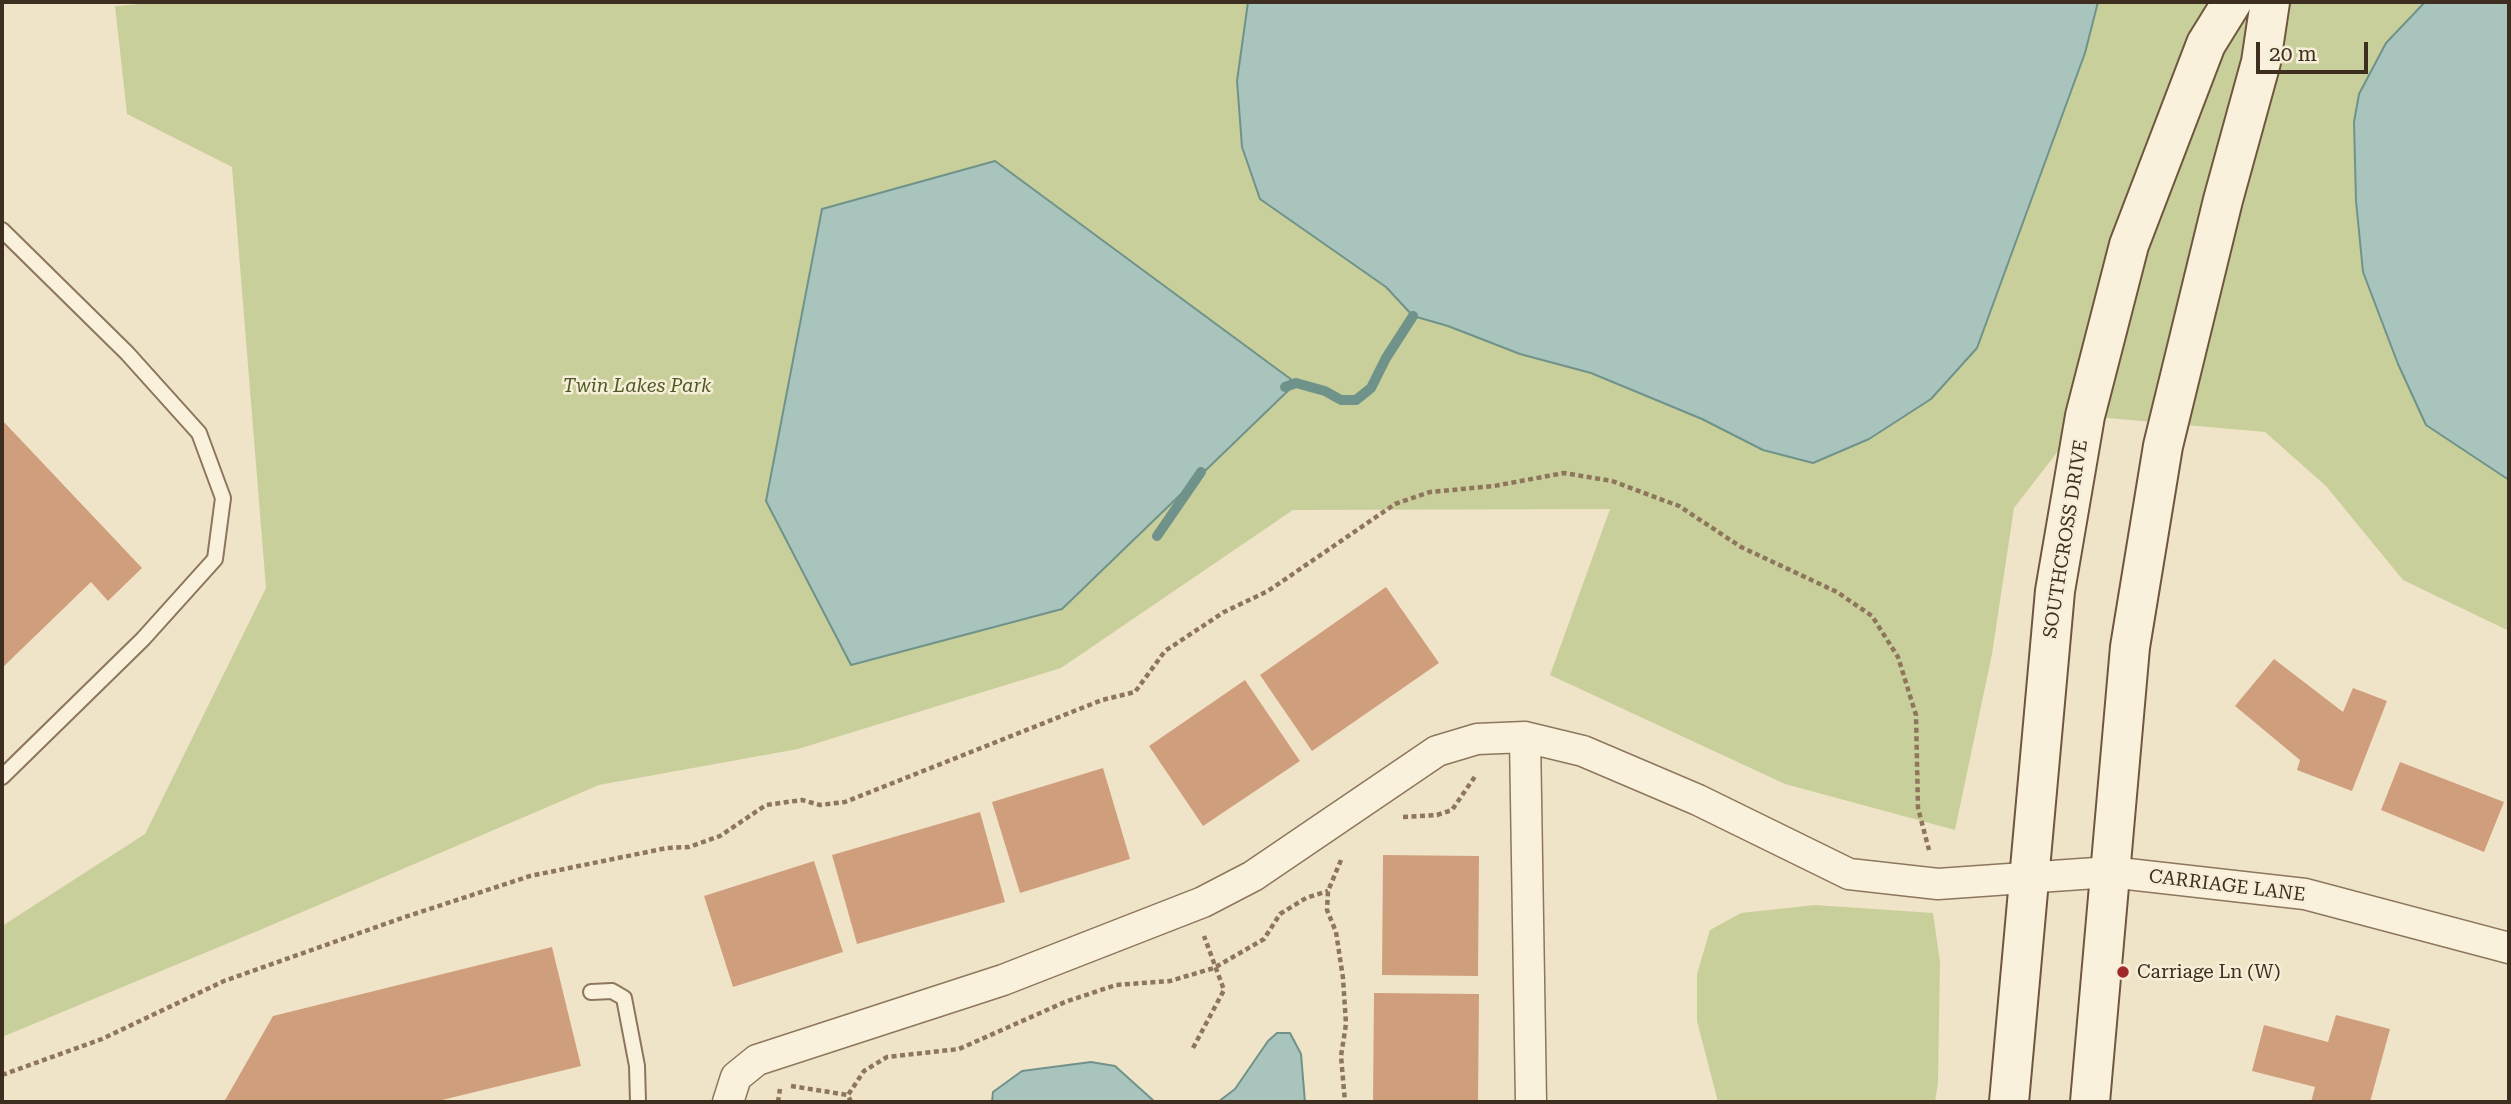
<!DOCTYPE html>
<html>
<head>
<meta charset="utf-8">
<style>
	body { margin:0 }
	#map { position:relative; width:2511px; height:1104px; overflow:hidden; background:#f0e4c8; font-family:"Roboto Serif",serif }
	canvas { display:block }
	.frame { position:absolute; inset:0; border:4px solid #3d2e20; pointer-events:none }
	.scale { position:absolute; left:2256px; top:42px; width:112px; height:32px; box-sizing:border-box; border:4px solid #3d2e20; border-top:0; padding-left:9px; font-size:21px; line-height:24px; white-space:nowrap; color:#3d2e20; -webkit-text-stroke:5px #f7eed8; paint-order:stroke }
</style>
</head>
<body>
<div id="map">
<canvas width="2511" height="1104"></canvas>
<div class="frame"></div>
<div class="scale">20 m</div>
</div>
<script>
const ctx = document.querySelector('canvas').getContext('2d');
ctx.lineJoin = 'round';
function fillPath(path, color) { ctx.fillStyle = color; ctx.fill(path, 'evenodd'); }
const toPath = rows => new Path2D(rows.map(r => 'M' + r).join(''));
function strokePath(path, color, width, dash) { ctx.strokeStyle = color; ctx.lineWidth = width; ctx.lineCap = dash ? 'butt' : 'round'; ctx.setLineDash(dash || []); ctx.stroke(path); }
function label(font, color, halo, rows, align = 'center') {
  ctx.font = font + ' "Roboto Serif",serif'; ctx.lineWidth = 5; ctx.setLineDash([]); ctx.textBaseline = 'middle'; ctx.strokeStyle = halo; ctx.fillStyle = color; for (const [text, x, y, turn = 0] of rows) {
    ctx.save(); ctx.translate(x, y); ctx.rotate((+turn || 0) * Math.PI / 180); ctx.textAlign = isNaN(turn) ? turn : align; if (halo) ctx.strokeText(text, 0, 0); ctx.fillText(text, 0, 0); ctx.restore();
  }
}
fillPath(toPath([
	[166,2,2509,2,2509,631,2403,580,2326,486,2265,432,2085,416,2014,508,1992,654,1955,830,1785,784,1550,675,1610,509,1293,510,1061,668,798,749,599,785,260,930,2,1037,2,926,145,834,266,588,232,167,127,114,115,6],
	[1815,905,1933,913,1940,962,1938,1083,1935,1102,1718,1102,1697,1021,1697,974,1710,930,1741,913]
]), '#c9cf9b');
const water = toPath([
	[1248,2,2098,2,2085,53,1977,348,1931,399,1869,439,1813,463,1763,450,1702,419,1591,373,1520,354,1448,326,1413,316,1386,287,1260,199,1242,147,1237,81,1248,2],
	[2425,2,2509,2,2509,480,2426,425,2398,364,2363,272,2356,201,2354,122,2359,94,2386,43,2425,2],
	[995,161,1296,383,1062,609,851,665,766,501,822,209,995,161],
	[1277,1033,1290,1033,1301,1054,1305,1102,1218,1102,1235,1089,1268,1041,1277,1033],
	[1091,1062,1115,1066,1155,1102,992,1102,993,1092,1022,1071,1091,1062]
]);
fillPath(water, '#a9c4bc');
strokePath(water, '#6f938a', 2);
strokePath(toPath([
	[1285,387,1296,383,1325,391,1341,400,1356,400,1371,388,1386,358,1413,316],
	[1157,536,1201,472]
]), '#6f938a', 10);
fillPath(toPath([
	[2,420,142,568,108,601,91,582,2,668],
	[1386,587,1439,663,1312,751,1260,675],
	[2274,659,2343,712,2353,688,2387,701,2352,791,2297,770,2300,760,2235,706],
	[1245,680,1300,761,1203,826,1149,746],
	[2400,762,2504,802,2484,852,2381,810],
	[1103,768,1130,859,1020,893,992,802],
	[980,812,1005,902,857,944,832,855],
	[1383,855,1479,856,1478,976,1382,975],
	[814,861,843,952,733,987,704,896],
	[552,947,581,1066,434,1102,224,1102,273,1016],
	[1374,993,1479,994,1478,1102,1373,1102],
	[2336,1015,2390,1029,2370,1102,2311,1102,2315,1087,2252,1071,2264,1025,2328,1042]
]), '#cf9f7d');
const lane = toPath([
	[2,230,127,353,199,433,223,498,215,559,143,639,2,777],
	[591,992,612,991,624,998,637,1066,638,1102]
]);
const street = toPath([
	[1525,737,1531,1102],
	[728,1102,736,1077,757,1060,1003,980,1203,902,1253,876,1437,751,1477,739,1525,737,1583,751,1698,800,1849,874,1938,884,2110,872,2305,894,2509,948]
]);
const secondary = toPath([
	[2009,1102,2055,591,2085,416,2129,245,2206,44,2232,2],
	[2090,1102,2130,647,2163,446,2223,200,2261,62,2270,2]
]);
strokePath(lane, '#8d765c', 18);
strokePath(street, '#8d765c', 33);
strokePath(secondary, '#6f573f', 42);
strokePath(toPath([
	[1403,817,1437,815,1452,810,1476,775],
	[1341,860,1328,891,1327,910,1336,932,1343,978,1346,1024,1341,1056,1345,1102],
	[1193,1048,1224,990,1204,936],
	[2,1075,102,1039,224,981,402,918,530,876,667,848,689,847,720,836,766,805,802,800,820,805,845,802,1102,700,1135,692,1165,651,1224,612,1268,591,1395,504,1430,492,1494,486,1564,473,1612,481,1679,506,1741,547,1837,592,1872,616,1898,657,1916,715,1918,808,1929,850],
	[791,1086,848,1095],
	[778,1102,780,1089],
	[851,1102,848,1095,864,1071,887,1057,959,1049,1065,1002,1116,985,1170,981,1214,968,1264,939,1280,914,1306,898,1328,891]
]), '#8d765c', 4.5, [5, 3.5]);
strokePath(lane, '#faf1dc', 14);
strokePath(street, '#faf1dc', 30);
strokePath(secondary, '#faf1dc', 38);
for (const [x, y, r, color] of [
	[2123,972,7,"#9e2a2b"]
]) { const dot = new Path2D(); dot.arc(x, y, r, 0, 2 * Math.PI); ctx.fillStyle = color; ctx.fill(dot); strokePath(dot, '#f7eed8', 2.5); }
label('italic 19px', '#4d5a26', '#f7eed8', [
	["Twin Lakes Park",637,386]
]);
label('19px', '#3d2e20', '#f7eed8', [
	["SOUTHCROSS DRIVE",2066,539,-81],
	["CARRIAGE LANE",2227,886,7]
]);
label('19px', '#3d2e20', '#f7eed8', [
	["Carriage Ln (W)",2137,972]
], 'left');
</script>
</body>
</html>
